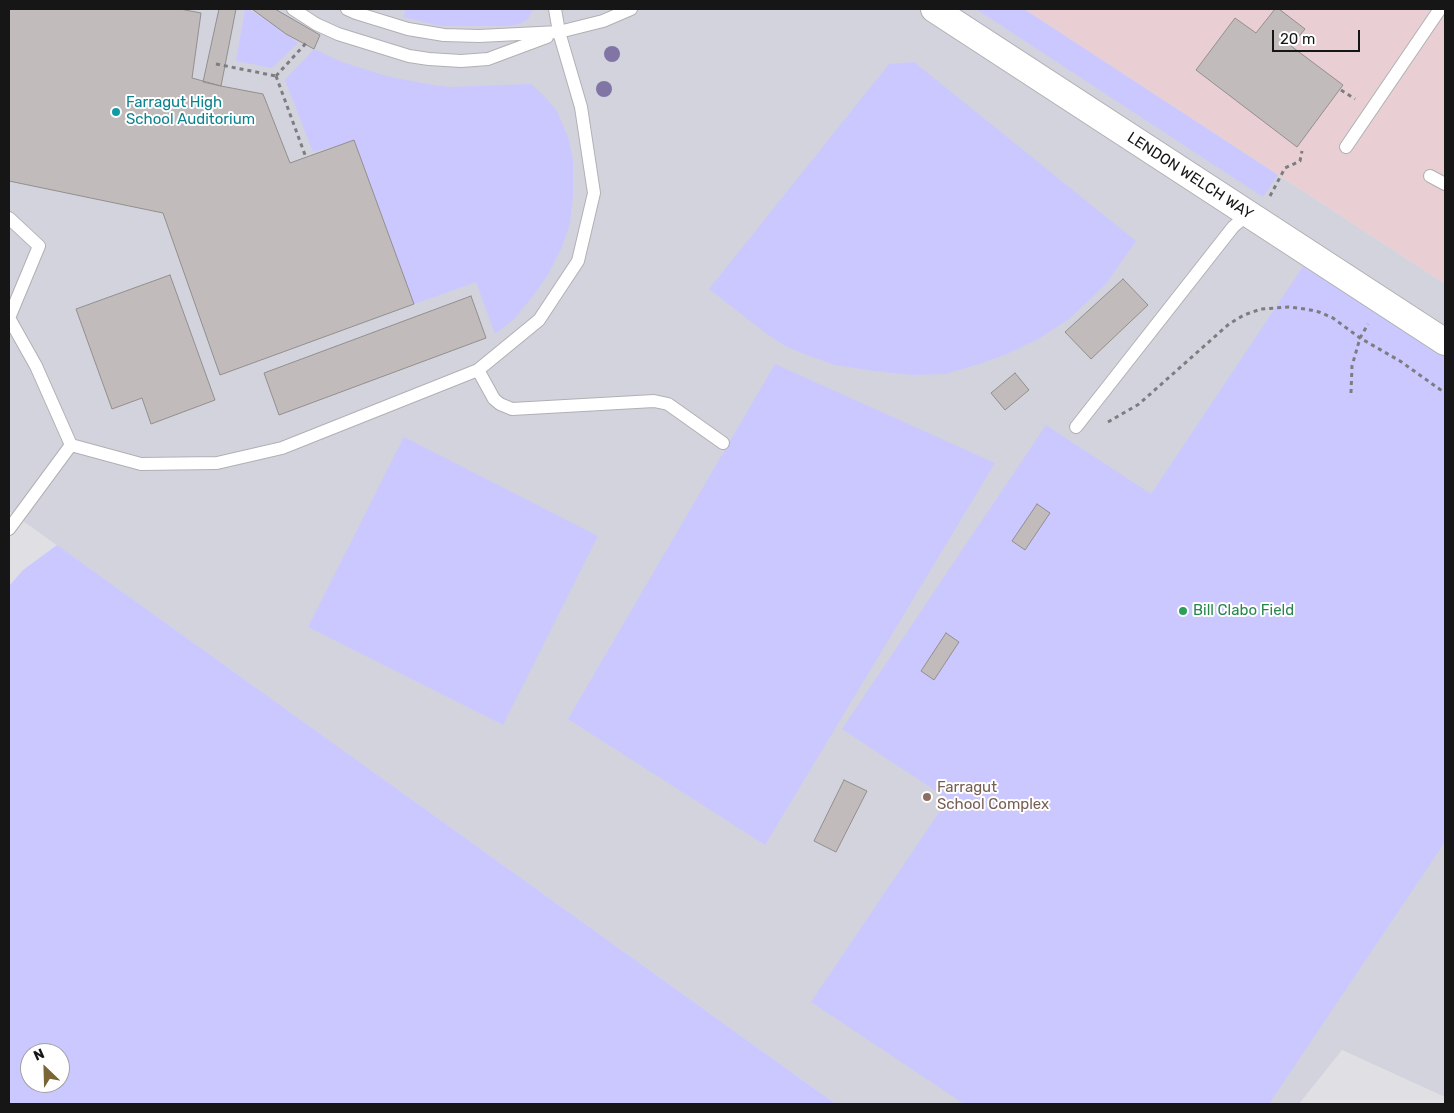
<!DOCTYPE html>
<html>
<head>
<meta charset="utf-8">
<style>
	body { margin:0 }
	#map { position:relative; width:1454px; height:1113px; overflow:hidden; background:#e0e0e4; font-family:Rubik,sans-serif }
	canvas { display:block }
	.frame { position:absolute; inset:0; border:10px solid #161617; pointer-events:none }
	.north { position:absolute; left:20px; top:1043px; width:50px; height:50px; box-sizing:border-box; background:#fff; border:1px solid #a2a2a2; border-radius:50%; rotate:336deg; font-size:14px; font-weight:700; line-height:20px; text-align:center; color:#161617 }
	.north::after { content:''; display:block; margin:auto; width:18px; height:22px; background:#7a6535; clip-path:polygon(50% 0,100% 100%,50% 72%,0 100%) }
	.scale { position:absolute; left:1272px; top:30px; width:88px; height:22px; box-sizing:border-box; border:2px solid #161617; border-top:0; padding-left:6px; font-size:15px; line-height:18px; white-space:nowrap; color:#161617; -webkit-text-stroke:4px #fff; paint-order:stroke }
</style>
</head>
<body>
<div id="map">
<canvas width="1454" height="1113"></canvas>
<div class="frame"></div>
<div class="north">N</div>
<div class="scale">20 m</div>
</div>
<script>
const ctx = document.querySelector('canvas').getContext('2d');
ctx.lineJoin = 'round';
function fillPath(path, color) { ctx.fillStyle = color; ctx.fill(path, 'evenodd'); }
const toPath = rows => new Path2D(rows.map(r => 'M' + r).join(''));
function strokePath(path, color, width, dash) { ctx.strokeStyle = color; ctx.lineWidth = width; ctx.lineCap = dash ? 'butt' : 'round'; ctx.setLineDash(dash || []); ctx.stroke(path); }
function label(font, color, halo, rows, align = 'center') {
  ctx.font = font + ' Rubik,sans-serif'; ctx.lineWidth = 4; ctx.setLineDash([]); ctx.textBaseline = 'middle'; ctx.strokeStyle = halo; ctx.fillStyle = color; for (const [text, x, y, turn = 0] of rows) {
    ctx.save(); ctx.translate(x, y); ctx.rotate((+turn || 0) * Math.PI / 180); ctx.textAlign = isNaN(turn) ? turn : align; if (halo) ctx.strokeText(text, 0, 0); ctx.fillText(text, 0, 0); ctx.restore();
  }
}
fillPath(toPath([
	[1024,9,1445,9,1445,284,1278,175]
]), '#e9cfd4');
fillPath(toPath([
	[9,9,1024,9,1445,284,1445,1097,1342,1050,1299,1104,836,1104,9,511]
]), '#d3d3de');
fillPath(toPath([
	[245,9,248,9,267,20,298,43,272,68,236,61],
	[406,9,533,9,528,19,520,24,507,26,441,26,403,17],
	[976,9,1024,9,1278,175,1263,197],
	[314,49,342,62,390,77,428,84,448,87,531,84,544,96,557,111,568,137,573,159,573,197,570,223,562,247,549,273,533,296,515,318,495,334,476,282,414,304,354,141,313,152,285,80],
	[914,62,1136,241,1106,284,1069,319,1040,338,1007,354,979,364,946,374,911,375,873,371,835,365,807,355,785,346,767,334,709,289,889,64],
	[1306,262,1445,355,1445,842,1269,1104,964,1104,811,1002,948,799,842,729,1046,425,1151,494],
	[775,364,995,463,765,845,568,719],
	[404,437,598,536,503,725,308,627],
	[57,545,836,1104,9,1104,9,586,23,570],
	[30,1053,60,1053,60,1083,30,1083]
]), '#cbc8ff');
const building = toPath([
	[9,9,180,9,201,13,192,78,221,86,263,94,290,163,354,140,414,304,220,375,163,213,9,181,9,9],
	[219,9,236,9,221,86,203,82,219,9],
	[252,9,275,9,320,35,314,49,286,34,252,9],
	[1275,9,1279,9,1305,29,1291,46,1343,85,1297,147,1196,70,1235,18,1256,33,1275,9],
	[170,275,215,400,151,424,142,398,112,409,76,309,170,275],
	[1123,279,1148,305,1091,359,1065,332,1123,279],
	[471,296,486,338,279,415,264,373,471,296],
	[1015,373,1029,390,1005,410,991,393,1015,373],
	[1037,504,1050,513,1025,550,1012,541,1037,504],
	[946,633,959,642,934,680,921,671,946,633],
	[844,780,867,791,836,852,814,841,844,780]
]);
fillPath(building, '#c1bcbb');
strokePath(building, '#938f8e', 1);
const service = toPath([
	[293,9,316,24,338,34,409,56,429,59,461,61,488,59,547,37],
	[347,9,356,13,408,29,444,35,479,36,559,32,603,21,631,9],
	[1346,147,1440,9],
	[1430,176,1445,184],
	[9,218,39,246,9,318],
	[9,318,36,366,71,445],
	[478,370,494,399,500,404,512,409,654,401,668,404,723,443],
	[1076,427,1233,227,1248,214],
	[71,445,141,464,217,463,282,448,478,370,539,320,578,261,594,193,581,107,559,32,555,9],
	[9,529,71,445]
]);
const minor = toPath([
	[934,9,1445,342]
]);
strokePath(service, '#b0b0b4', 14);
strokePath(minor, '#b0b0b4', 28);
strokePath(toPath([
	[216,64,276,76],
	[276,76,305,155],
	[276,76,307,42],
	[1341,90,1355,99],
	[1270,196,1285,168,1300,161,1302,151],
	[1351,393,1352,366,1360,338,1368,324],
	[1108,422,1139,404,1229,324,1244,315,1261,309,1289,307,1306,309,1319,312,1333,318,1360,338,1400,361,1445,393]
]), '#7d7d80', 3, [4, 4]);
strokePath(service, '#fff', 12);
strokePath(minor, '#fff', 26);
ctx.fillStyle = '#8075a5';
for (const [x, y] of [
	[612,54],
	[604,89]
]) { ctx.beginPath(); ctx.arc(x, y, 8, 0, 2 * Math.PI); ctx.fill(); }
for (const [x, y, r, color] of [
	[116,112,5,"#0f9aa8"],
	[1183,611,5,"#2e9e5b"],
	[927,797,5,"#8d6e63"]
]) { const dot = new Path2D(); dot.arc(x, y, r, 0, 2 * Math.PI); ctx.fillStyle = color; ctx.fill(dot); strokePath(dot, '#fff', 2); }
label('15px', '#0d838f', '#fff', [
	["Farragut High",126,103],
	["School Auditorium",126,120]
], 'left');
label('15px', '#161617', '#fff', [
	["LENDON WELCH WAY",1190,176,33]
]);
label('15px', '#27864d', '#fff', [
	["Bill Clabo Field",1193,611]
], 'left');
label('15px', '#785e54', '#fff', [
	["Farragut",937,788],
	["School Complex",937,805]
], 'left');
</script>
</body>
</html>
